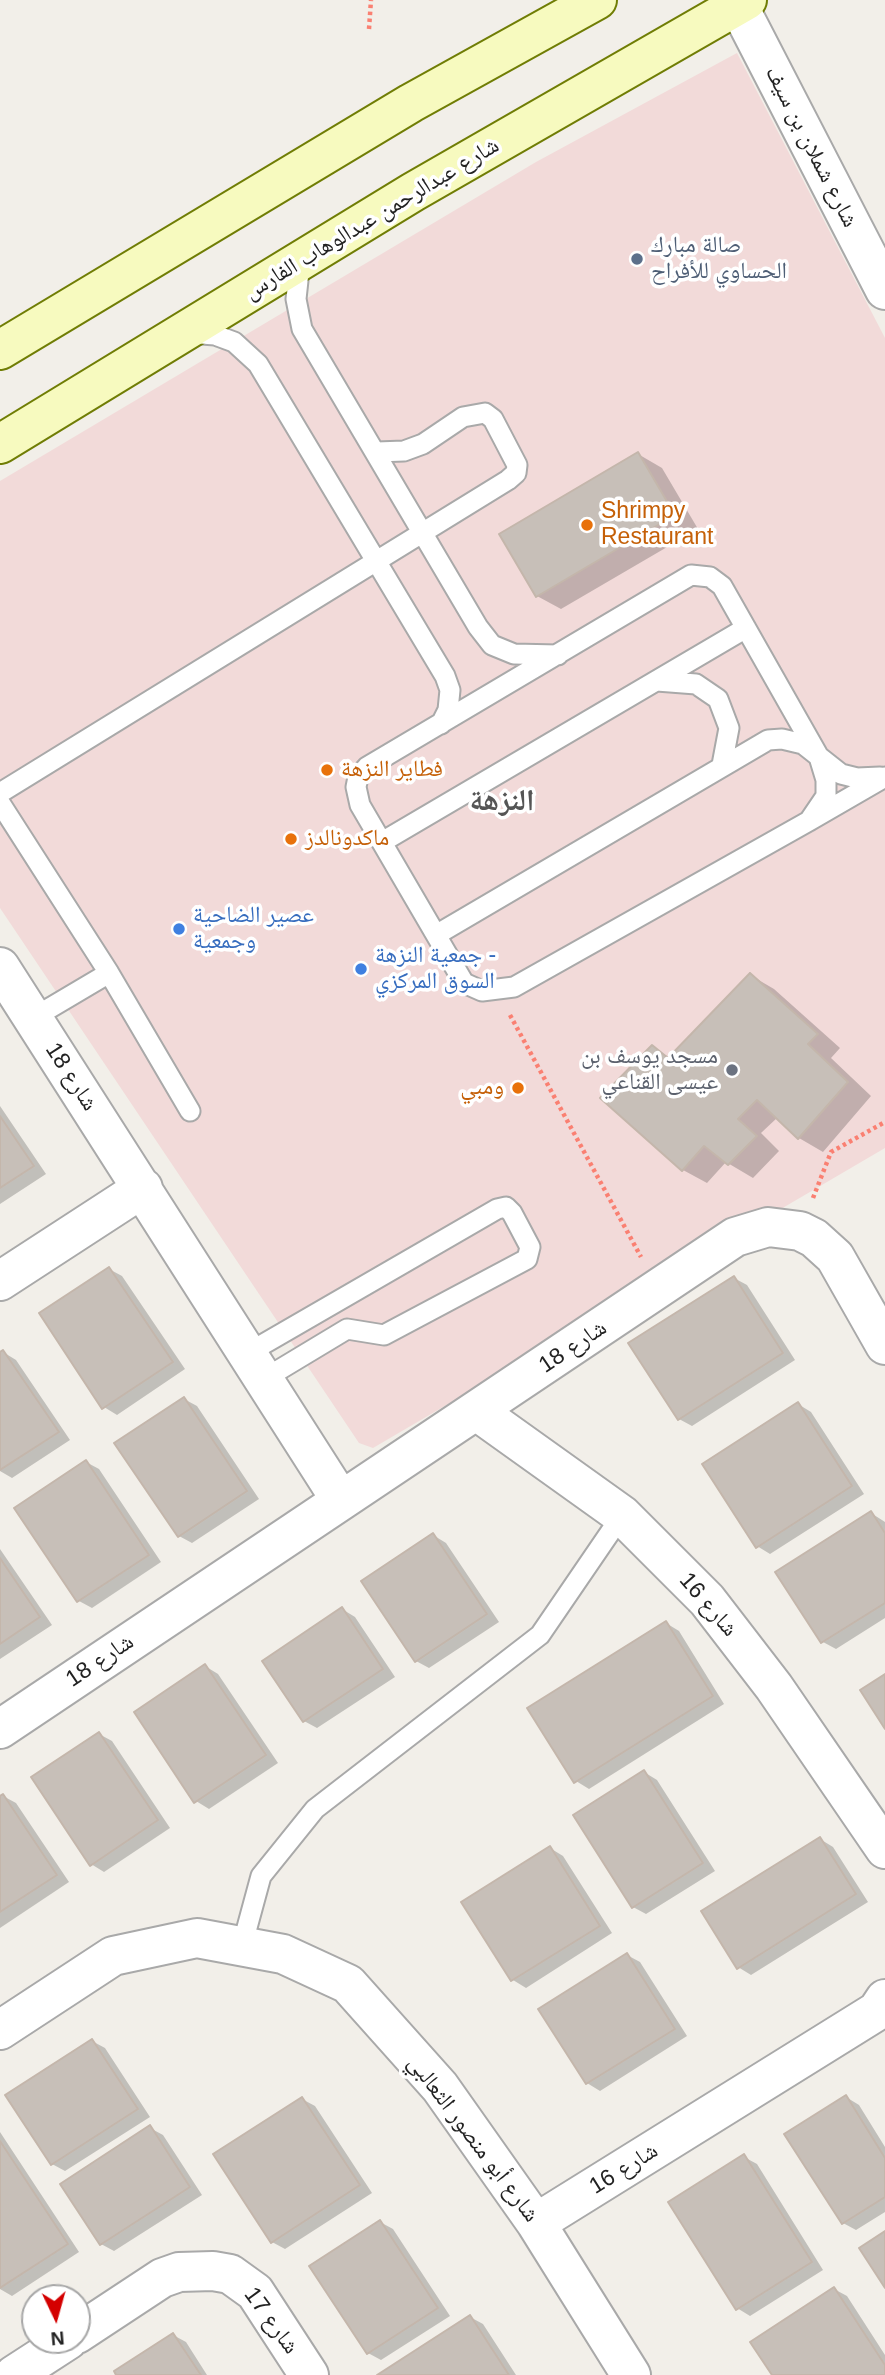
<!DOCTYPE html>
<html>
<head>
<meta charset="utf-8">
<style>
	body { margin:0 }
	#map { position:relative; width:885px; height:2375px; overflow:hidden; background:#f2efe9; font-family:Arial,sans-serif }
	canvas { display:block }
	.north { position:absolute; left:21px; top:2284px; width:70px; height:70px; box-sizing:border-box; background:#fff; border:2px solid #a7a7a7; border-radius:50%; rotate:175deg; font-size:19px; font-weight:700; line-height:28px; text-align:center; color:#222 }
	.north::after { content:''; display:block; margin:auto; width:24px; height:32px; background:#d40000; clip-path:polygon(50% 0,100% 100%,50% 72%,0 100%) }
</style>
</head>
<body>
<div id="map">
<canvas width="885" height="2375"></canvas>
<div class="north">N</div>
</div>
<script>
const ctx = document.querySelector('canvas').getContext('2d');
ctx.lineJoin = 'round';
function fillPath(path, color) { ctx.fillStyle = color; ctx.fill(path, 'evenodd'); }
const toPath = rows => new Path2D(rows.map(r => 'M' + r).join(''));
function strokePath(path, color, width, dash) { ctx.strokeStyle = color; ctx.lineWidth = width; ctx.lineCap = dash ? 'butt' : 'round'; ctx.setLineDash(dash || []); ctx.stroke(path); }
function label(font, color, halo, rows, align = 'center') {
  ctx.font = font + ' Arial,"Noto Naskh Arabic",sans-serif'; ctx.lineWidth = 7; ctx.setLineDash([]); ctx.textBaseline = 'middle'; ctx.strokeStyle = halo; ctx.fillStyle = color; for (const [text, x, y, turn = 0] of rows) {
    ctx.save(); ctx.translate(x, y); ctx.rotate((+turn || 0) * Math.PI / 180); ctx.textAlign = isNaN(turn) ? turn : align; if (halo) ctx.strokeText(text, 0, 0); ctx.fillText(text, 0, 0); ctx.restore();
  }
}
fillPath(toPath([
	[737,53,885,338,885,1148,373,1448,359,1443,0,908,0,481,536,162]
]), '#f2dad9');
fillPath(toPath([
	[638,454,662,468,698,529,561,609,537,596],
	[750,975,774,989,840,1048,831,1058,871,1096,823,1152,799,1138,778,1117,761,1133,779,1151,753,1178,726,1162,707,1183,683,1170,652,1048,671,1058],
	[0,1106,46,1174,0,1204],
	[109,1269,122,1276,185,1369,117,1415,104,1407],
	[734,1278,747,1285,795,1360,692,1426,679,1419],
	[3,1352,16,1360,70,1440,12,1478,0,1471,0,1354],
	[184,1399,197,1406,259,1499,192,1543,179,1536],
	[798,1404,811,1412,864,1494,770,1554,757,1546],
	[86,1462,99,1469,161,1562,92,1608,79,1601],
	[871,1513,885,1522,885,1618,836,1649,823,1642],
	[433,1535,446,1543,499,1622,429,1668,416,1661],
	[0,1549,52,1625,0,1659],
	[342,1609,355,1617,395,1677,317,1728,304,1721],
	[666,1623,679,1631,724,1704,589,1789,576,1781],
	[205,1666,218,1674,278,1763,209,1809,196,1801],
	[99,1734,112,1741,170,1828,104,1872,91,1864],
	[644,1772,657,1780,715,1871,646,1914,633,1907],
	[3,1796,16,1803,69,1882,0,1928,0,1798],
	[820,1839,833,1847,868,1902,751,1975,738,1967],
	[550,1848,563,1856,612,1933,526,1988,513,1980,464,1903],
	[627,1955,640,1962,687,2036,600,2091,587,2083],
	[92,2041,105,2048,150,2117,65,2171,52,2164],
	[846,2097,859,2105,885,2147,885,2212,856,2230,843,2223],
	[302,2099,315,2106,372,2193,285,2249,272,2242],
	[150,2128,163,2135,202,2195,114,2251,101,2244],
	[0,2132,79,2252,12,2296,0,2289],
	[744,2157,757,2164,823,2270,750,2316,737,2308],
	[380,2222,393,2229,450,2316,381,2360,368,2353],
	[834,2289,847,2296,885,2355,885,2375,774,2375],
	[470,2317,483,2324,516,2375,380,2375],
	[173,2335,186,2342,207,2375,118,2375]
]), '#0003');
const building = toPath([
	[638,452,675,515,536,597,499,534,638,452],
	[750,973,818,1034,808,1044,848,1082,798,1139,757,1100,738,1119,757,1136,728,1165,704,1146,682,1171,600,1098,652,1045,668,1058,750,973],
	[0,1116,34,1166,0,1188,0,1116],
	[109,1267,173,1362,102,1409,39,1313,109,1267],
	[734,1276,783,1353,678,1420,628,1343,734,1276],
	[3,1350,59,1432,0,1470,0,1352,3,1350],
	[184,1397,247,1491,178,1537,114,1443,184,1397],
	[798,1402,852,1486,756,1548,702,1464,798,1402],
	[86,1460,149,1555,77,1602,14,1508,86,1460],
	[871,1511,885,1533,885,1603,821,1643,775,1572,871,1511],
	[433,1533,487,1614,415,1662,361,1581,433,1533],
	[0,1558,40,1617,0,1644,0,1558],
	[342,1607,383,1669,303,1722,262,1661,342,1607],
	[666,1621,713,1696,574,1783,527,1708,666,1621],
	[205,1664,266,1755,194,1803,134,1712,205,1664],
	[885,1674,885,1729,860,1690,885,1674],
	[99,1732,158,1820,90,1866,31,1777,99,1732],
	[644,1770,703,1863,632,1908,573,1815,644,1770],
	[3,1794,57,1875,0,1912,0,1796,3,1794],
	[820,1837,856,1894,737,1969,701,1911,820,1837],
	[550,1846,600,1926,511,1981,461,1902,550,1846],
	[627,1953,675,2029,586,2084,538,2009,627,1953],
	[92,2039,138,2109,51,2165,5,2095,92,2039],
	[846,2095,885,2158,885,2197,842,2224,784,2134,846,2095],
	[302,2097,360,2185,271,2243,213,2154,302,2097],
	[150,2125,190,2187,100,2245,60,2184,150,2125],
	[0,2141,68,2244,0,2288,0,2141],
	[744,2154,812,2262,736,2310,668,2202,744,2154],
	[380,2220,438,2308,367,2354,309,2266,380,2220],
	[885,2231,885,2288,859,2248,885,2231],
	[834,2287,885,2365,885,2375,772,2375,750,2342,834,2287],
	[470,2315,509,2375,377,2375,470,2315],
	[173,2333,201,2375,116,2375,114,2371,173,2333]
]);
fillPath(building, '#c7bfb8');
strokePath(building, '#c4b6ab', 2);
const lane = toPath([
	[300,262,296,299,302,329,478,627,492,645,514,654,558,655],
	[188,333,215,335,234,342,258,364,445,676,450,690,448,710,441,724],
	[657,681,696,684,718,699,729,728,722,765],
	[0,793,508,480,516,473,517,465,493,419,485,413,463,417,423,444,404,451,377,452],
	[0,803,109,973,190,1111],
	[809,821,826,796,826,780,819,757,722,586,710,577,691,575,367,767,358,777,356,787,360,805,464,983,482,991,514,987,809,821,885,777],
	[382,842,746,628],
	[436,935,768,740,782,739,803,744,841,774,857,778,880,777],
	[33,1018,109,973],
	[248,1353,497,1209,506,1207,512,1213,530,1247,527,1259,384,1335,347,1329,264,1379],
	[242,1946,261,1876,315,1809,540,1635,622,1515]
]);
const street = toPath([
	[738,5,885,290],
	[0,967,340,1499],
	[0,1281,143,1188],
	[478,1412,622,1515,707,1600,774,1687,885,1849],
	[0,1729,735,1237,768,1227,800,1231,814,1238,835,1257,885,1345],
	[0,2030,113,1956,197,1938,283,1954,348,1984,440,2087,536,2223,631,2375],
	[536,2223,877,2011,885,1999],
	[77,2334,162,2278,179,2272,213,2271,230,2274,255,2292,309,2375],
	[14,2375,68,2340]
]);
const secondary = toPath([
	[0,350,411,103,597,0],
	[0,444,413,192,747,0]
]);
strokePath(lane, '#a9a9a9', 23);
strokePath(street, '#a9a9a9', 42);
strokePath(secondary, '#707d05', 42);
strokePath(toPath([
	[369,29,371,0],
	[510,1015,641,1257],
	[813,1198,831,1152,885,1122]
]), '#fa8072', 4.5, [3.5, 3.5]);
strokePath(lane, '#fff', 19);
strokePath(street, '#fff', 38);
strokePath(secondary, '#f7fabf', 38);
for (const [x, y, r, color] of [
	[637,259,7,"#5c6f8a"],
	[587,525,7,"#e8710a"],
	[327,770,7,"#e8710a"],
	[291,839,7,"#e8710a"],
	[179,929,7,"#3f7fe0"],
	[361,969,7,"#3f7fe0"],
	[732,1070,7,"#6b7280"],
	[518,1088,7,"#e8710a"]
]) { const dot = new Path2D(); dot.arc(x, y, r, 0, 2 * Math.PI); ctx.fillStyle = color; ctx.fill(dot); strokePath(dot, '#fff', 2.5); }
label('23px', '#222', '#fff', [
	["شارع شملان بن سيف",811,147,63],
	["شارع عبدالرحمن عبدالوهاب الفارس",372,219,-31],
	["شارع 18",71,1077,57],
	["شارع 18",573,1347,-34],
	["شارع 16",708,1605,49],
	["شارع 18",100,1661,-34],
	["شارع أبو منصور الثعالبي",473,2139,53],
	["شارع 16",624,2169,-32],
	["شارع 17",271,2321,54]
]);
label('23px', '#4e5e75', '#fff', [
	["صالة مبارك",651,246],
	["الحساوي للأفراح",651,272]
], 'left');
label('23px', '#c56008', '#fff', [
	["Shrimpy",601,512],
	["Restaurant",601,538],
	["فطاير النزهة",341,770],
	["ماكدونالدز",305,839],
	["ومبي",504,1088,"right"]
], 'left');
label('23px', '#366cbe', '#fff', [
	["عصير الضاحية",193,916],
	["وجمعية",193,942],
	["جمعية النزهة -",375,956],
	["السوق المركزي",375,982]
], 'left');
label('23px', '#5b616d', '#fff', [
	["مسجد يوسف بن",718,1057],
	["عيسى القناعي",718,1083]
], 'right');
label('bold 30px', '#555', '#fff', [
	["النزهة",502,802]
]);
</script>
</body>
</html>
